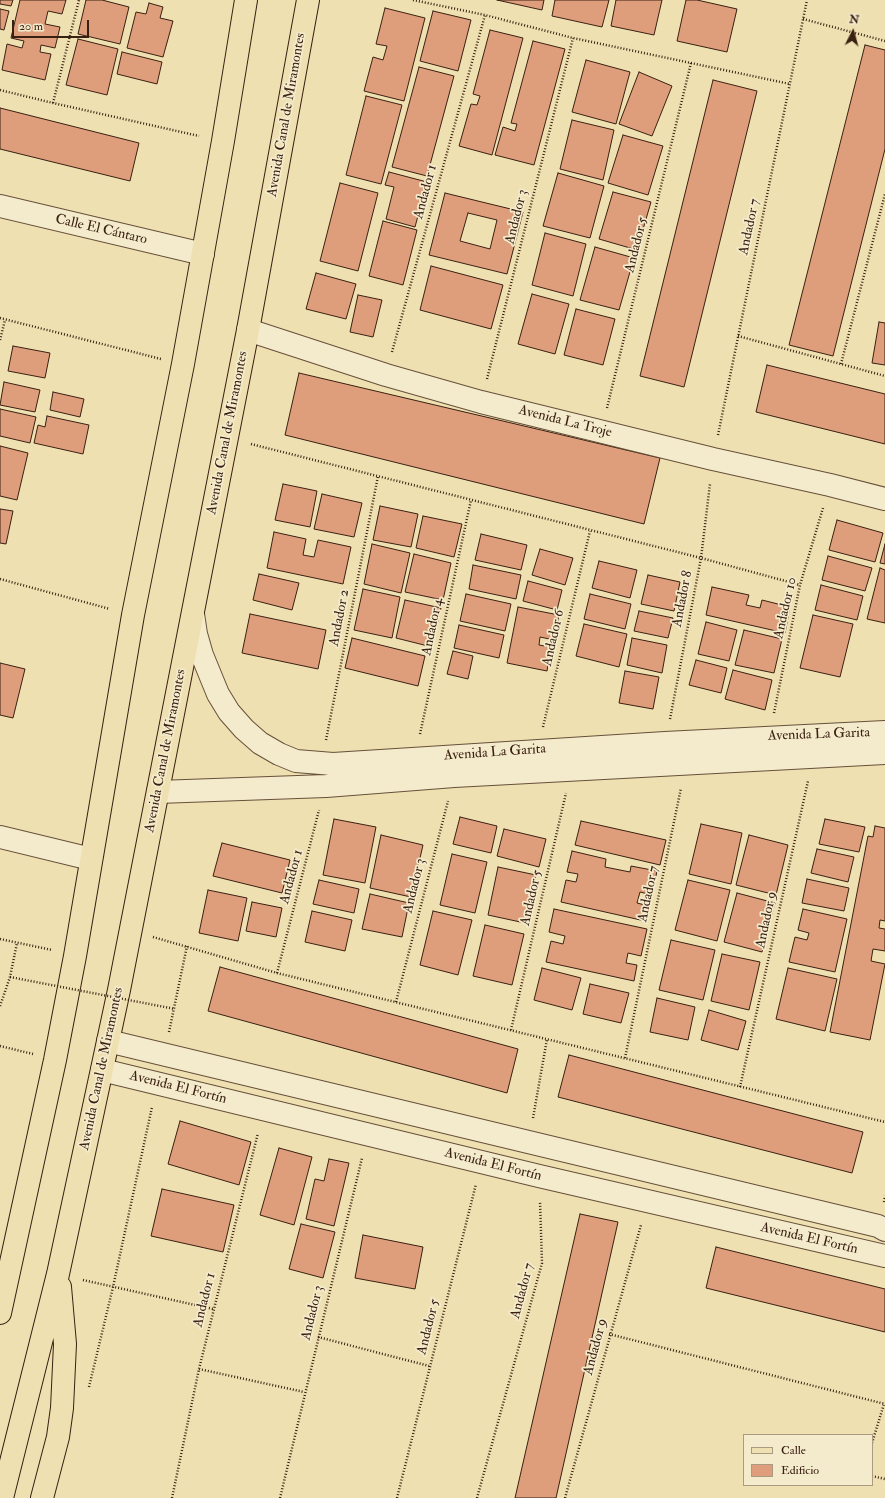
<!DOCTYPE html>
<html>
<head>
<meta charset="utf-8">
<style>
	body { margin:0 }
	#map { position:relative; width:885px; height:1498px; overflow:hidden; background:#eee0b1; font-family:"IM FELL Double Pica",serif }
	canvas { display:block }
	.legend { position:absolute; left:743px; top:1434px; width:130px; height:52px; box-sizing:border-box; background:#f4ebcc; border:1px solid #aa9a82; margin:0; padding:5px 7px; list-style:none; font-size:12px; color:#3a2012 }
	.legend li { display:flex; align-items:center; gap:8px; height:20px }
	.legend b { width:20px; border:1px solid #aa9a82 }
	.north { position:absolute; left:833px; top:12px; width:40px; height:40px; -webkit-text-stroke:3px #f4ebcc; paint-order:stroke; rotate:6deg; font-size:11px; font-weight:700; line-height:16px; text-align:center; color:#3a2012 }
	.north::after { content:''; display:block; margin:auto; width:14px; height:18px; background:#3a2012; clip-path:polygon(50% 0,100% 100%,50% 72%,0 100%) }
	.scale { position:absolute; left:12px; top:20px; width:77px; height:18px; box-sizing:border-box; border:2px solid #3a2012; border-top:0; padding-left:5px; font-size:12px; line-height:14px; white-space:nowrap; color:#3a2012; -webkit-text-stroke:3px #f4ebcc; paint-order:stroke }
</style>
</head>
<body>
<div id="map">
<canvas width="885" height="1498"></canvas>
<ul class="legend">
<li><b style="height:5px;background:#eee0b1"></b>Calle</li>
<li><b style="height:11px;background:#de9d7b"></b>Edificio</li>
</ul>
<div class="north">N</div>
<div class="scale">20 m</div>
</div>
<script>
const ctx = document.querySelector('canvas').getContext('2d');
ctx.lineJoin = 'round';
function fillPath(path, color) { ctx.fillStyle = color; ctx.fill(path, 'evenodd'); }
const toPath = rows => new Path2D(rows.map(r => 'M' + r).join(''));
function strokePath(path, color, width, dash) { ctx.strokeStyle = color; ctx.lineWidth = width; ctx.lineCap = dash ? 'butt' : 'round'; ctx.setLineDash(dash || []); ctx.stroke(path); }
function label(font, color, halo, rows, align = 'center') {
  ctx.font = font + ' "IM FELL Double Pica",serif'; ctx.lineWidth = 3.5; ctx.setLineDash([]); ctx.textBaseline = 'middle'; ctx.strokeStyle = halo; ctx.fillStyle = color; for (const [text, x, y, turn = 0] of rows) {
    ctx.save(); ctx.translate(x, y); ctx.rotate((+turn || 0) * Math.PI / 180); ctx.textAlign = isNaN(turn) ? turn : align; if (halo) ctx.strokeText(text, 0, 0); ctx.fillText(text, 0, 0); ctx.restore();
  }
}
const building = toPath([
	[0,0,13,0,11,6,0,4,0,0],
	[20,0,66,0,62,14,48,11,45,24,60,27,55,48,41,45,40,52,51,54,45,80,2,70,7,44,22,48,24,41,11,38,20,0],
	[86,0,102,0,129,7,120,44,78,34,86,0],
	[497,0,544,0,542,10,497,0],
	[555,0,609,0,602,27,552,16,555,0],
	[616,0,662,0,654,35,611,26,616,0],
	[686,0,697,0,737,9,727,52,677,41,686,0],
	[149,3,163,7,160,18,173,21,163,57,127,48,136,12,146,14,149,3],
	[385,8,425,18,404,101,364,91,373,57,383,60,387,46,376,44,385,8],
	[0,9,9,11,4,30,0,29,0,9],
	[433,11,471,20,458,71,420,61,433,11],
	[490,30,523,38,492,155,459,146,471,104,477,105,480,96,473,94,490,30],
	[78,39,118,49,107,95,66,85,78,39],
	[533,41,565,49,534,165,495,155,503,127,515,131,517,124,511,123,533,41],
	[865,45,885,50,885,149,833,356,789,345,865,45],
	[122,52,162,62,157,84,117,74,122,52],
	[586,60,630,72,616,124,572,112,586,60],
	[419,67,454,76,427,176,392,167,419,67],
	[639,72,672,86,652,136,619,124,639,72],
	[713,80,757,91,684,387,640,376,713,80],
	[366,96,402,105,381,184,346,175,366,96],
	[0,108,139,143,130,181,0,149,0,108],
	[572,120,614,130,603,180,560,169,572,120],
	[623,135,663,146,648,195,608,183,623,135],
	[389,172,427,182,415,227,386,219,394,187,385,185,389,172],
	[558,173,604,186,590,238,543,226,558,173],
	[340,183,378,193,358,271,320,261,340,183],
	[613,192,651,202,637,250,599,239,613,192],
	[445,193,523,212,507,274,429,255,445,193],
	[468,213,497,220,490,249,460,241,468,213],
	[383,221,417,230,403,285,369,276,383,221],
	[545,233,586,244,573,296,532,285,545,233],
	[595,247,634,258,619,310,580,300,595,247],
	[431,266,503,285,491,329,420,310,431,266],
	[316,273,356,284,346,319,306,309,316,273],
	[532,294,569,304,555,354,518,344,532,294],
	[358,295,382,300,373,337,350,332,358,295],
	[576,309,615,319,603,365,564,355,576,309],
	[879,322,885,323,885,365,872,363,879,322],
	[13,346,50,353,45,378,8,371,13,346],
	[767,365,885,394,885,444,756,412,767,365],
	[299,373,660,458,644,524,285,435,299,373],
	[4,382,40,390,35,412,0,405,4,382],
	[53,392,84,399,80,417,50,410,53,392],
	[0,409,36,417,30,443,0,436,0,409],
	[47,416,89,425,83,454,34,443,38,425,45,427,47,416],
	[0,446,28,453,17,500,0,496,0,446],
	[283,484,317,491,310,527,275,520,283,484],
	[322,494,362,503,354,537,314,529,322,494],
	[380,506,418,514,411,547,373,540,380,506],
	[0,509,13,511,6,544,0,543,0,509],
	[423,516,462,524,454,557,416,548,423,516],
	[837,520,883,533,875,562,829,550,837,520],
	[274,532,306,539,303,555,314,557,318,540,351,547,343,584,267,568,274,532],
	[481,534,527,545,521,570,475,560,481,534],
	[372,544,410,553,401,593,364,584,372,544],
	[885,544,885,564,880,563,885,544],
	[540,549,573,558,565,585,532,575,540,549],
	[414,554,451,563,443,600,405,592,414,554],
	[828,556,872,568,865,591,822,580,828,556],
	[599,561,637,570,630,598,592,588,599,561],
	[473,565,521,575,516,599,469,589,473,565],
	[880,568,885,570,885,623,867,619,880,568],
	[259,574,299,583,292,610,253,600,259,574],
	[648,575,680,582,674,611,641,604,648,575],
	[528,581,562,590,557,610,523,601,528,581],
	[821,585,863,596,857,620,815,610,821,585],
	[712,587,749,595,746,605,760,608,762,600,790,607,785,633,706,615,712,587],
	[363,589,400,597,392,638,354,630,363,589],
	[466,594,511,604,505,631,460,621,466,594],
	[590,594,631,604,625,629,584,619,590,594],
	[405,600,441,608,432,647,396,638,405,600],
	[518,607,559,615,554,640,540,637,539,645,551,647,547,671,507,663,518,607],
	[639,611,673,618,668,638,634,631,639,611],
	[250,614,326,630,318,669,242,653,250,614],
	[813,615,853,624,840,677,800,668,813,615],
	[706,622,737,630,729,661,698,654,706,622],
	[584,624,627,634,619,667,576,656,584,624],
	[459,625,504,635,499,658,454,648,459,625],
	[744,630,782,639,774,673,735,665,744,630],
	[352,638,425,656,418,686,345,668,352,638],
	[632,638,667,645,662,673,627,665,632,638],
	[453,651,473,656,468,679,447,674,453,651],
	[696,660,727,668,721,693,689,685,696,660],
	[0,663,25,669,13,718,0,715,0,663],
	[733,670,772,680,765,710,725,699,733,670],
	[625,671,659,677,653,709,619,703,625,671],
	[460,817,497,826,491,853,453,844,460,817],
	[334,819,376,827,365,883,323,875,334,819],
	[825,819,865,827,859,852,819,844,825,819],
	[581,821,666,840,660,865,575,845,581,821],
	[701,824,742,833,731,884,689,874,701,824],
	[875,826,885,828,885,921,880,920,879,928,885,929,885,951,873,949,871,961,885,964,870,1040,830,1032,868,836,873,837,875,826],
	[504,829,546,839,539,867,497,856,504,829],
	[381,835,423,845,411,897,370,888,381,835],
	[749,835,788,845,776,895,736,885,749,835],
	[222,843,290,860,282,893,213,876,222,843],
	[817,849,854,857,848,882,811,873,817,849],
	[572,851,606,859,605,867,630,872,631,866,657,871,652,895,640,892,637,903,649,906,645,921,561,902,566,880,576,882,578,874,567,872,572,851],
	[452,854,487,862,475,913,440,905,452,854],
	[498,867,536,875,525,923,488,915,498,867],
	[807,879,849,888,844,911,802,903,807,879],
	[319,880,359,889,354,913,313,904,319,880],
	[688,880,730,890,717,941,675,930,688,880],
	[208,890,247,898,238,941,199,933,208,890],
	[737,893,775,903,762,952,724,942,737,893],
	[370,894,409,903,402,937,362,929,370,894],
	[252,902,282,908,276,937,246,931,252,902],
	[554,909,647,929,641,956,628,953,626,963,637,965,634,981,546,962,551,941,563,944,565,936,549,932,554,909],
	[803,909,847,919,835,972,789,962,795,937,807,940,809,933,798,930,803,909],
	[312,911,352,920,345,951,305,942,312,911],
	[433,911,472,920,458,975,420,965,433,911],
	[485,925,524,934,512,985,473,976,485,925],
	[671,940,715,950,703,1000,659,990,671,940],
	[722,954,760,962,749,1010,711,1001,722,954],
	[220,967,518,1049,507,1093,208,1011,220,967],
	[542,968,581,978,572,1010,534,1000,542,968],
	[788,968,837,979,825,1031,776,1019,788,968],
	[590,984,629,993,621,1023,583,1014,590,984],
	[657,998,695,1007,688,1040,650,1032,657,998],
	[709,1010,746,1021,738,1050,701,1040,709,1010],
	[569,1055,863,1132,852,1173,558,1097,569,1055],
	[180,1121,251,1142,239,1185,168,1164,180,1121],
	[279,1148,312,1157,294,1225,260,1215,279,1148],
	[329,1159,349,1163,334,1226,306,1219,315,1179,324,1181,329,1159],
	[162,1189,234,1205,223,1252,151,1236,162,1189],
	[580,1214,618,1222,556,1498,515,1498,580,1214],
	[301,1224,335,1232,323,1278,289,1269,301,1224],
	[363,1235,423,1247,415,1289,355,1278,363,1235],
	[716,1247,885,1289,885,1332,706,1288,716,1247]
]);
fillPath(building, '#de9d7b');
strokePath(building, '#3a2012', 1);
const minor = toPath([
	[0,206,203,254],
	[248,330,386,375,481,402,713,459,830,485,885,499],
	[193,614,196,634,202,655,218,694,229,712,244,729,260,743,279,754,296,761,333,764,665,743,885,732],
	[158,792,326,786,454,776,885,753],
	[0,837,91,859],
	[108,1041,878,1226,885,1230],
	[102,1070,539,1176,885,1256]
]);
const major = toPath([
	[0,1313,55,1060,75,956,133,615,183,364,223,141,246,0],
	[2,1498,58,1274,119,990,248,330,308,0],
	[42,1498,58,1437,62,1408,65,1344,60,1287]
]);
strokePath(minor, '#67503a', 24);
strokePath(major, '#3a2012', 24);
strokePath(toPath([
	[413,0,485,15,573,38,790,84],
	[803,19,885,41],
	[0,90,53,103,199,136],
	[53,103,79,0],
	[0,318,161,359],
	[738,336,885,376],
	[0,340,5,320],
	[392,352,485,15],
	[841,364,885,194],
	[487,379,573,38],
	[607,408,691,63],
	[718,435,807,0],
	[251,444,701,558,800,585],
	[0,579,110,609],
	[774,713,800,585,823,508],
	[670,719,701,558,710,484],
	[543,727,590,531],
	[420,734,471,500],
	[326,740,378,476],
	[153,937,277,973,885,1122],
	[0,939,52,950],
	[277,973,319,810],
	[396,1002,448,801],
	[0,1006,10,977,17,943],
	[511,1030,566,793],
	[169,1032,187,946],
	[0,1046,33,1054],
	[625,1058,681,788],
	[740,1087,808,781],
	[533,1118,547,1039],
	[884,1202,885,1196],
	[83,1280,213,1309],
	[609,1334,885,1404],
	[318,1337,429,1366],
	[199,1369,304,1392],
	[89,1387,113,1287,152,1107],
	[872,1443,884,1404],
	[872,1476,885,1479],
	[172,1498,199,1369,258,1133],
	[280,1498,362,1158],
	[397,1498,476,1184],
	[477,1498,542,1263,540,1201],
	[565,1498,641,1225]
]), '#3a2012', 2.5, [1, 2]);
strokePath(minor, '#f4ebcc', 22);
strokePath(major, '#eee0b1', 22);
strokePath(toPath([
	[10,977,175,1009]
]), '#3a2012', 2.5, [1, 2]);
label('14px', '#3a2012', '#f4ebcc', [
	["Avenida Canal de Miramontes",287,115,-80],
	["Andador 1",426,192,-75],
	["Andador 3",517,217,-76],
	["Andador 7",750,227,-78],
	["Calle El Cántaro",101,230,13],
	["Andador 5",637,245,-76],
	["Avenida La Troje",565,422,14],
	["Avenida Canal de Miramontes",228,433,-79],
	["Andador 8",683,599,-79],
	["Andador 10",786,608,-77],
	["Andador 2",340,618,-79],
	["Andador 4",433,627,-78],
	["Andador 6",554,638,-77],
	["Avenida La Garita",819,735,-2],
	["Avenida Canal de Miramontes",166,751,-79],
	["Avenida La Garita",495,753,-4],
	["Andador 1",292,877,-75],
	["Andador 3",415,886,-76],
	["Andador 7",649,894,-78],
	["Andador 5",532,898,-77],
	["Andador 9",767,920,-78],
	["Avenida Canal de Miramontes",102,1069,-78],
	["Avenida El Fortín",178,1088,14],
	["Avenida El Fortín",493,1165,14],
	["Avenida El Fortín",809,1239,13],
	["Andador 7",523,1291,-75],
	["Andador 1",205,1300,-76],
	["Andador 3",313,1313,-76],
	["Andador 5",429,1327,-76],
	["Andador 9",596,1347,-75]
]);
</script>
</body>
</html>
